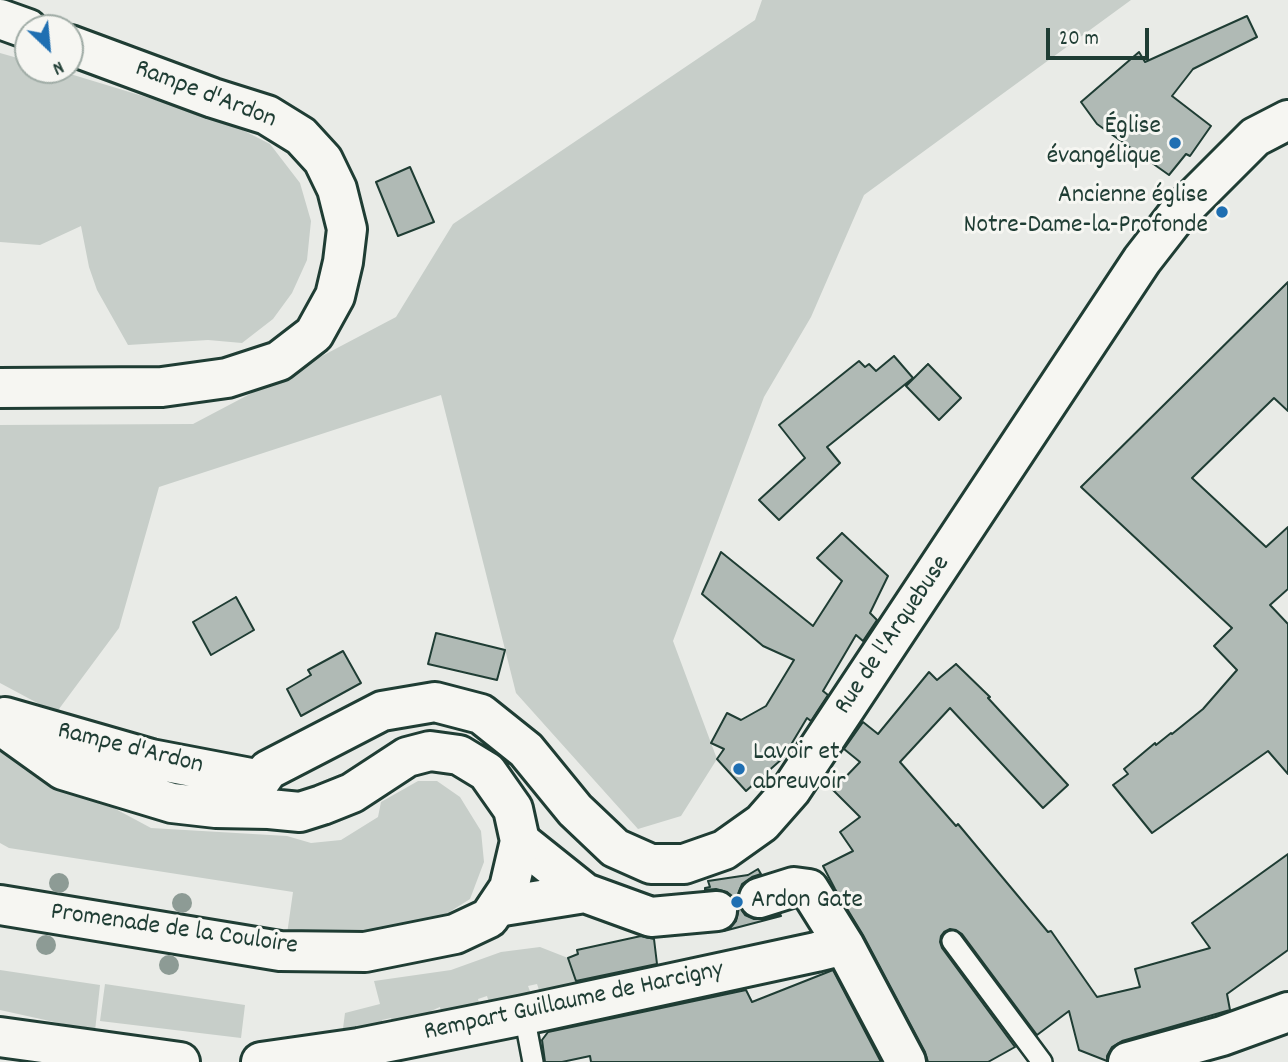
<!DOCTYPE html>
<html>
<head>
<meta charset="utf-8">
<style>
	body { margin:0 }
	#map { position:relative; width:1288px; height:1062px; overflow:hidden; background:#e9ebe7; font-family:Dekko,sans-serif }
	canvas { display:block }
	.north { position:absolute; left:14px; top:14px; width:70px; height:70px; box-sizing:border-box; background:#f6f6f2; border:2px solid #a0aca6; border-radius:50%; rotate:154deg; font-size:19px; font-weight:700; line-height:28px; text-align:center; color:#1f3d34 }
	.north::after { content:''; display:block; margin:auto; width:24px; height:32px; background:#1f6fb2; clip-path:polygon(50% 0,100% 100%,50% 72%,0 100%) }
	.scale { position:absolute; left:1046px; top:28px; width:103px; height:32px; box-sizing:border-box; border:4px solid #1f3d34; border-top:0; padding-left:9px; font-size:21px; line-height:24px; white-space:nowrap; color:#1f3d34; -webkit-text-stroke:5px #f6f6f2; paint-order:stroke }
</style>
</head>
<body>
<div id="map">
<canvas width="1288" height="1062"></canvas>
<div class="north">N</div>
<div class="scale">20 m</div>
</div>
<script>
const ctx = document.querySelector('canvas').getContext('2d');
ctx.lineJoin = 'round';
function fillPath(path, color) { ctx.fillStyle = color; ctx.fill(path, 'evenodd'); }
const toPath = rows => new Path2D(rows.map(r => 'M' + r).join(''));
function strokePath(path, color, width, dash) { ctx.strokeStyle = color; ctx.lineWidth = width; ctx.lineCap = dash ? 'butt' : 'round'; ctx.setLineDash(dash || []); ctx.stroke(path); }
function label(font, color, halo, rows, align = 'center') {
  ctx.font = font + ' Dekko,sans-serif'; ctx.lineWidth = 6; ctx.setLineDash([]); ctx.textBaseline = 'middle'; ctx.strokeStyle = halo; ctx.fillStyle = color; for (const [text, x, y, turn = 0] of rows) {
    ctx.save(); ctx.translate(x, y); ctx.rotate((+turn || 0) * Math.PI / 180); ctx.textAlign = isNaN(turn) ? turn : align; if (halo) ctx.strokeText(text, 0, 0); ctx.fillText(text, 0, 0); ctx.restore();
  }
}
fillPath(toPath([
	[762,0,1131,0,864,195,811,317,764,397,673,641,717,759,681,816,638,829,516,693,441,395,159,487,119,628,56,713,0,683,0,425,193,424,396,317,453,224,755,20],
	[0,53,28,61,28,70,57,70,225,121,270,144,300,183,311,221,307,260,292,293,273,319,242,343,208,340,128,345,97,290,89,267,81,226,40,245,0,242],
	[0,747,151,828,287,836,311,843,341,840,378,817,381,802,418,781,437,781,460,797,481,831,484,862,470,899,432,923,361,933,287,934,293,892,9,848,0,843],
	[540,947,568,958,576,983,540,993,537,984,528,986,531,994,490,1006,487,996,478,999,480,1007,442,1017,440,1007,431,1011,433,1019,395,1027,391,1018,382,1020,384,1027,342,1036,345,1013,380,1004,374,981,451,970,501,952],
	[0,970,100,985,95,1031,0,1010],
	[105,984,245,1005,241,1038,100,1021]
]), '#c7cec9');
const building = toPath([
	[1247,16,1257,37,1193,69,1172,96,1211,126,1190,156,1186,154,1169,175,1097,124,1081,102,1139,52,1145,62,1247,16],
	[410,167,434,222,398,236,376,182,410,167],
	[1288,282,1288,411,1274,398,1192,478,1266,547,1288,527,1288,589,1270,605,1288,624,1288,774,1268,751,1152,833,1113,785,1128,774,1124,769,1155,743,1156,745,1171,733,1172,734,1203,709,1237,670,1214,646,1232,628,1081,487,1288,282],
	[894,356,913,378,827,447,840,463,779,520,759,500,805,458,779,425,859,361,865,367,869,364,876,371,894,356],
	[928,364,961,398,939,420,906,386,928,364],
	[842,533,888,576,870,613,877,620,863,641,856,635,823,691,828,695,811,721,807,718,783,758,746,791,717,759,724,749,711,743,727,713,741,720,766,706,794,660,763,646,702,594,721,552,813,626,842,581,817,558,842,533],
	[236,597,254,630,211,655,193,622,236,597],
	[436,633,505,650,497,680,428,664,436,633],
	[343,651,361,683,301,716,287,689,311,675,308,670,343,651],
	[956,664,990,697,988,698,1068,785,1043,808,950,708,900,762,956,826,958,824,1048,932,1051,931,1097,997,1140,987,1135,969,1210,948,1192,923,1288,854,1288,950,1227,994,1230,1010,1122,1041,1112,1047,1107,1056,1107,1061,1079,1050,1069,1011,1037,1035,962,934,956,930,950,929,944,932,941,936,940,942,942,948,1015,1047,988,1062,928,1062,925,1052,863,935,835,889,823,866,853,851,840,832,860,817,833,790,860,762,844,749,863,722,878,734,929,672,937,680,956,664],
	[758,869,761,874,752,877,742,884,738,894,738,905,745,915,754,919,765,919,780,914,781,916,724,931,730,928,736,921,739,908,735,899,727,892,716,889,705,890,705,888,710,887,708,881,748,875,758,869],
	[641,936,654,939,657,964,576,981,568,958,578,954,577,950,641,936],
	[833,970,881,1062,591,1062,590,1056,562,1062,545,1062,542,1040,548,1032,746,990,752,1002,833,970]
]);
fillPath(building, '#b0bab5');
strokePath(building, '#1f3d34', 2);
const service = toPath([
	[952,941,1042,1062],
	[524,1015,533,1062]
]);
const minor = toPath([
	[520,841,585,893,651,917,717,911],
	[759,898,794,887,809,889,844,945,906,1062],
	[497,907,585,893],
	[0,1037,180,1062],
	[261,1062,359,1048,524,1015,816,952,844,945],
	[1128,1062,1222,1036,1288,1012]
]);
const tertiary = toPath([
	[0,19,28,29],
	[0,388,162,387,227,378,279,361,314,334,335,296,343,262,347,229,337,189,323,160,301,136,267,115,213,98,70,45],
	[5,717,151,759,261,780],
	[0,725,63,770,172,803,216,808,269,809,300,812,322,805,352,793,407,757,430,751,459,755,487,772,513,809,520,841,509,888,489,918,455,934,365,952,280,951,0,905],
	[261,780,268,770,382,711,435,702,481,714,526,750,575,810,615,848,651,864,684,864,724,850,762,823,791,790,1142,260,1177,215,1255,137,1288,120]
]);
strokePath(service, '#1f3d34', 24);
strokePath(minor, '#1f3d34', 44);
strokePath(tertiary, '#1f3d34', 44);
strokePath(service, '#f6f6f2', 19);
strokePath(minor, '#f6f6f2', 38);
strokePath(tertiary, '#f6f6f2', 38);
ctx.fillStyle = '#8d9b95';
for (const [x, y] of [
	[59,883],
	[182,903],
	[46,945],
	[169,965]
]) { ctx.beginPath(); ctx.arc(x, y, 10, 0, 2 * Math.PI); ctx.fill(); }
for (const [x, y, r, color] of [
	[1175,143,7,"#1f6fb2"],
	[1222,212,7,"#1f6fb2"],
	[739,769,7,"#1f6fb2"],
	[737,902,7,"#1f6fb2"]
]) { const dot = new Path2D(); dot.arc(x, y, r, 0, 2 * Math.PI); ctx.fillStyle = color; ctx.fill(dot); strokePath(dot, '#f6f6f2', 2.5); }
label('26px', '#1f3d34', '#f6f6f2', [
	["Rampe d'Ardon",205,96,21],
	["Rue de l'Arquebuse",894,636,-56],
	["Rampe d'Ardon",130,750,14],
	["Promenade de la Couloire",174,931,8],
	["Rempart Guillaume de Harcigny",574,1003,-12]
]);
label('26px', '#1f3d34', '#f6f6f2', [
	["Église",1161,128],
	["évangélique",1161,158],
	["Ancienne église",1208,197],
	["Notre-Dame-la-Profonde",1208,227],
	["Lavoir et",753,754,"left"],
	["abreuvoir",753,784,"left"],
	["Ardon Gate",751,902,"left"]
], 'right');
</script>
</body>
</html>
